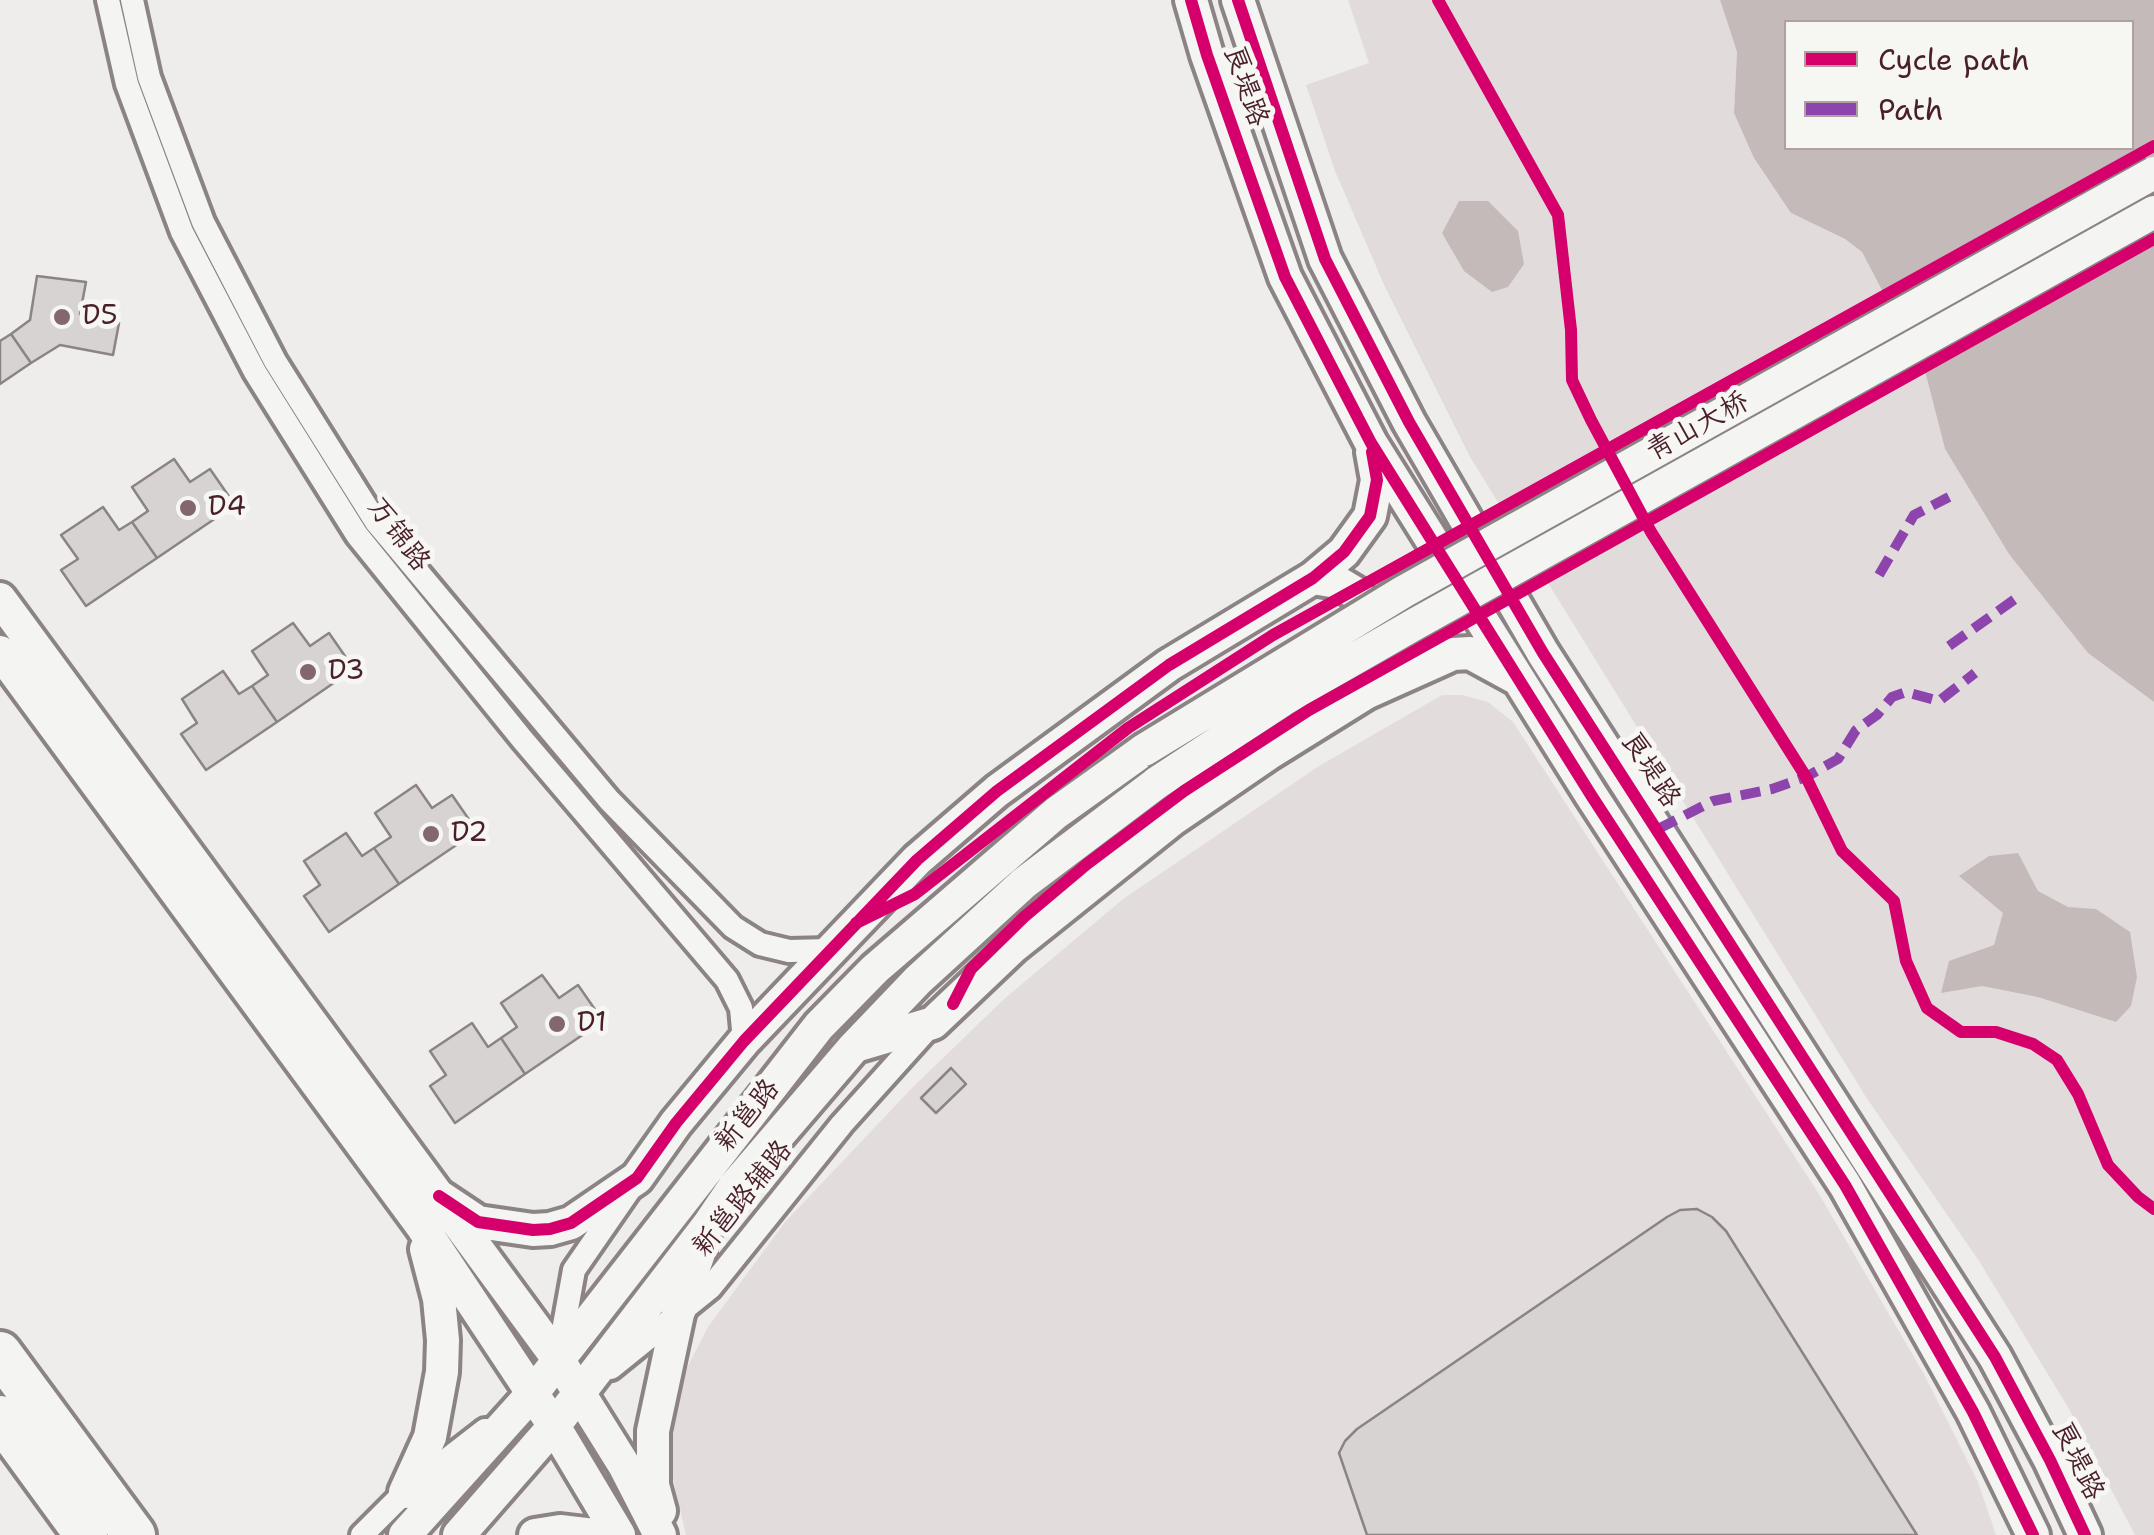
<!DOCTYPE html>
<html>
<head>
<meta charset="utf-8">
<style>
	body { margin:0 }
	#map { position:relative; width:2154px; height:1535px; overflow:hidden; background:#eeedeb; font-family:"Shantell Sans",sans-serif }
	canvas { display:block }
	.legend { position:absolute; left:1784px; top:20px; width:350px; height:130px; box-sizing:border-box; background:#f6f6f2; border:2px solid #b1a0a2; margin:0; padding:12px 18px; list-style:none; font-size:30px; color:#4a1f2b }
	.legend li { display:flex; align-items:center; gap:20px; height:50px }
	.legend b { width:50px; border:2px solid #b1a0a2 }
</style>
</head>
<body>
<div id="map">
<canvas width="2154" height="1535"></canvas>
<ul class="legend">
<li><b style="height:12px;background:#d6006c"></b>Cycle path</li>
<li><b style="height:12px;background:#8e44ad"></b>Path</li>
</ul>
</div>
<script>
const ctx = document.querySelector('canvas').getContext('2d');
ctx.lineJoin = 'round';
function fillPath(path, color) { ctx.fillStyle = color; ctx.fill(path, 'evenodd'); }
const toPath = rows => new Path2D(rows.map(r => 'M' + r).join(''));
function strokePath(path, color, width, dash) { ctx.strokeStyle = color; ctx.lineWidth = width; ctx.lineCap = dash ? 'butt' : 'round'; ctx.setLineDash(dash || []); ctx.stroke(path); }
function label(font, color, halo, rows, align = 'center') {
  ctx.font = font + ' "Shantell Sans","LXGW WenKai TC",sans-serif'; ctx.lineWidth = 10; ctx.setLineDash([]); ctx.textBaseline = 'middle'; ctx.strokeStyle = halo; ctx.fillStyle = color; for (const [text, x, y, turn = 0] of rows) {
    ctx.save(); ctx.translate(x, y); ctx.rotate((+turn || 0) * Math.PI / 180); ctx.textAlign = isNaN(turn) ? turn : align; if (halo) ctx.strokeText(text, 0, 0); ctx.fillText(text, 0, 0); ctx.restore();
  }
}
fillPath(toPath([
	[1442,695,1462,695,1488,702,1513,722,1819,1194,1925,1376,1978,1482,1996,1535,686,1535,669,1461,670,1426,676,1389,708,1327,785,1222,913,1087,1003,1000,1123,899,1319,766]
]), '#e2dddc');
fillPath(toPath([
	[1348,0,1720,0,1737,52,1734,113,1791,213,1845,239,1862,252,1926,375,1945,449,2088,653,2154,702,2154,1535,2135,1535,2069,1409,1979,1261,1866,1097,1470,457,1385,287,1335,171,1306,85,1369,63]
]), '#e1dcdb');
fillPath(toPath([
	[1720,0,2154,0,2154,702,2088,653,2009,554,1945,449,1926,375,1862,252,1845,239,1791,213,1754,158,1734,113,1737,52],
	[1786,22,2132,22,2132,148,1786,148],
	[1459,201,1488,201,1518,231,1524,264,1508,287,1492,292,1464,271,1442,233],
	[2018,853,2038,891,2068,907,2096,909,2130,932,2137,977,2131,1006,2116,1022,2038,997,1982,986,1941,993,1949,961,1994,945,2003,913,1959,876,1989,856]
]), '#c5baba');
const building = toPath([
	[37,276,86,282,80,314,119,323,113,355,60,345,31,363,11,334,30,320,37,276],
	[11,334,31,363,0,384,0,341,11,334],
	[174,459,190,482,210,469,235,505,157,558,132,522,148,511,132,487,174,459],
	[103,507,119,530,132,522,157,558,86,606,61,570,78,559,61,535,103,507],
	[293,623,310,646,329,633,354,669,277,722,252,686,268,675,252,651,293,623],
	[223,671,239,694,252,686,277,722,206,770,181,734,197,723,182,699,223,671],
	[416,785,432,808,452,795,477,831,399,884,374,848,391,837,375,813,416,785],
	[346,833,362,856,374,848,399,884,329,932,304,896,320,885,304,861,346,833],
	[542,975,559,998,578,985,603,1021,525,1074,501,1038,517,1027,501,1003,542,975],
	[472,1023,488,1047,501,1038,525,1074,455,1123,430,1086,446,1075,430,1051,472,1023],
	[951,1068,966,1084,936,1113,921,1098,951,1068],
	[1697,1209,1712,1217,1726,1231,1917,1535,1367,1535,1339,1453,1345,1441,1357,1429,1667,1217,1680,1210,1697,1209]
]);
fillPath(building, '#d6d3d2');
strokePath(building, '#8c8385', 2.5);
const street = toPath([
	[108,0,127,84,182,232,255,372,357,535,522,739,727,980,741,1008,744,1041],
	[132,0,149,77,203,222,275,361,376,522,609,800,733,927,760,944,789,951,830,950],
	[559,1353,574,1270,630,1189],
	[611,1368,710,1288,842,1124,932,1024],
	[362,1535,405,1492,485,1430]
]);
const secondary = toPath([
	[1191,0,1207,55,1285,277,1371,443,1591,795,1845,1185,1973,1412,2033,1535],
	[1238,0,1325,259,1409,422,1543,653,1995,1357,2050,1460,2085,1535],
	[1313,578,1337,582,1357,594,1374,619,1380,636],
	[0,599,558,1359,624,1465,660,1535],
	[0,652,421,1225,554,1426,619,1535],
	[859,1045,933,1023,1013,947,1173,819,1268,754,1366,693,1453,654,1470,653,1514,677],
	[439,1196,478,1222,533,1230,550,1229,571,1223,637,1178,676,1123,744,1041,917,860,997,791,1169,665,1313,578,1344,552,1370,516,1377,480,1372,452],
	[405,1492,430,1437,442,1372,443,1340,439,1299,426,1249],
	[660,1511,653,1485,653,1431,678,1314,699,1253],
	[405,1535,532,1394,819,1026,875,969,1056,813,1144,750],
	[459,1535,554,1426,709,1224,734,1187,854,1047,918,980,1024,883,1158,782],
	[535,1535,560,1531,594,1535]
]);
const highway = toPath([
	[0,1353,134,1535],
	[0,1417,86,1535]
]);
strokePath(street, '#8c8385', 30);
strokePath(secondary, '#8c8385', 40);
strokePath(highway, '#8c8385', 50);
strokePath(street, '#f4f4f2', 22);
strokePath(secondary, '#f4f4f2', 32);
strokePath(highway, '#f4f4f2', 42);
const secondaryBridge = toPath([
	[1144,750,1403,592,2154,173],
	[1158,782,1283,700,1417,623,2154,212]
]);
strokePath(secondaryBridge, '#8c8385', 40, []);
strokePath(secondaryBridge, '#f4f4f2', 32);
strokePath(toPath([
	[1879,575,1914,515,1949,497],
	[1949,646,2018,597],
	[1658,829,1713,801,1772,789,1806,777,1838,759,1856,730,1877,715,1892,697,1906,692,1939,701,1975,673]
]), '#8e44ad', 10, [20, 10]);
strokePath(toPath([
	[1191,0,1207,55,1285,277,1371,443,1591,795,1845,1185,1973,1412,2033,1535],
	[1238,0,1325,259,1409,422,1543,653,1995,1357,2050,1460,2085,1535],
	[1438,0,1558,215,1571,330,1572,380,1591,420,1651,532,1806,777,1842,851,1894,901,1906,961,1927,1008,1961,1032,1996,1032,2033,1044,2057,1060,2078,1094,2108,1165,2138,1197,2154,1209],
	[856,923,915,894,1128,728,1273,635,2154,146],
	[953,1004,971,969,1024,917,1087,864,1184,791,1309,710,2154,239],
	[439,1196,478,1222,533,1230,550,1229,571,1223,637,1178,676,1123,744,1041,917,860,997,791,1169,665,1313,578,1344,552,1370,516,1377,480,1372,452]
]), '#d6006c', 12);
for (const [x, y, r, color] of [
	[62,317,10,"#83676e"],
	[188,508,10,"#83676e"],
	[308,672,10,"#83676e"],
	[431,834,10,"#83676e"],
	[557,1024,10,"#83676e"]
]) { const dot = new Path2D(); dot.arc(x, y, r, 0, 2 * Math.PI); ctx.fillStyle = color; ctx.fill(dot); strokePath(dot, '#f6f6f2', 4); }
label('28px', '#4a1f2b', '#f6f6f2', [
	["良堤路",1245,86,71],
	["青山大桥",1698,427,-29],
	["万锦路",398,535,53],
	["良堤路",1650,770,57],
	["新邕路",748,1116,-51],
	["新邕路辅路",743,1199,-51],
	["良堤路",2077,1461,64]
]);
label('28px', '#4a1f2b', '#f6f6f2', [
	["D5",82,317],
	["D4",208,508],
	["D3",328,672],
	["D2",451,834],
	["D1",577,1024]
], 'left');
</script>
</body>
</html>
